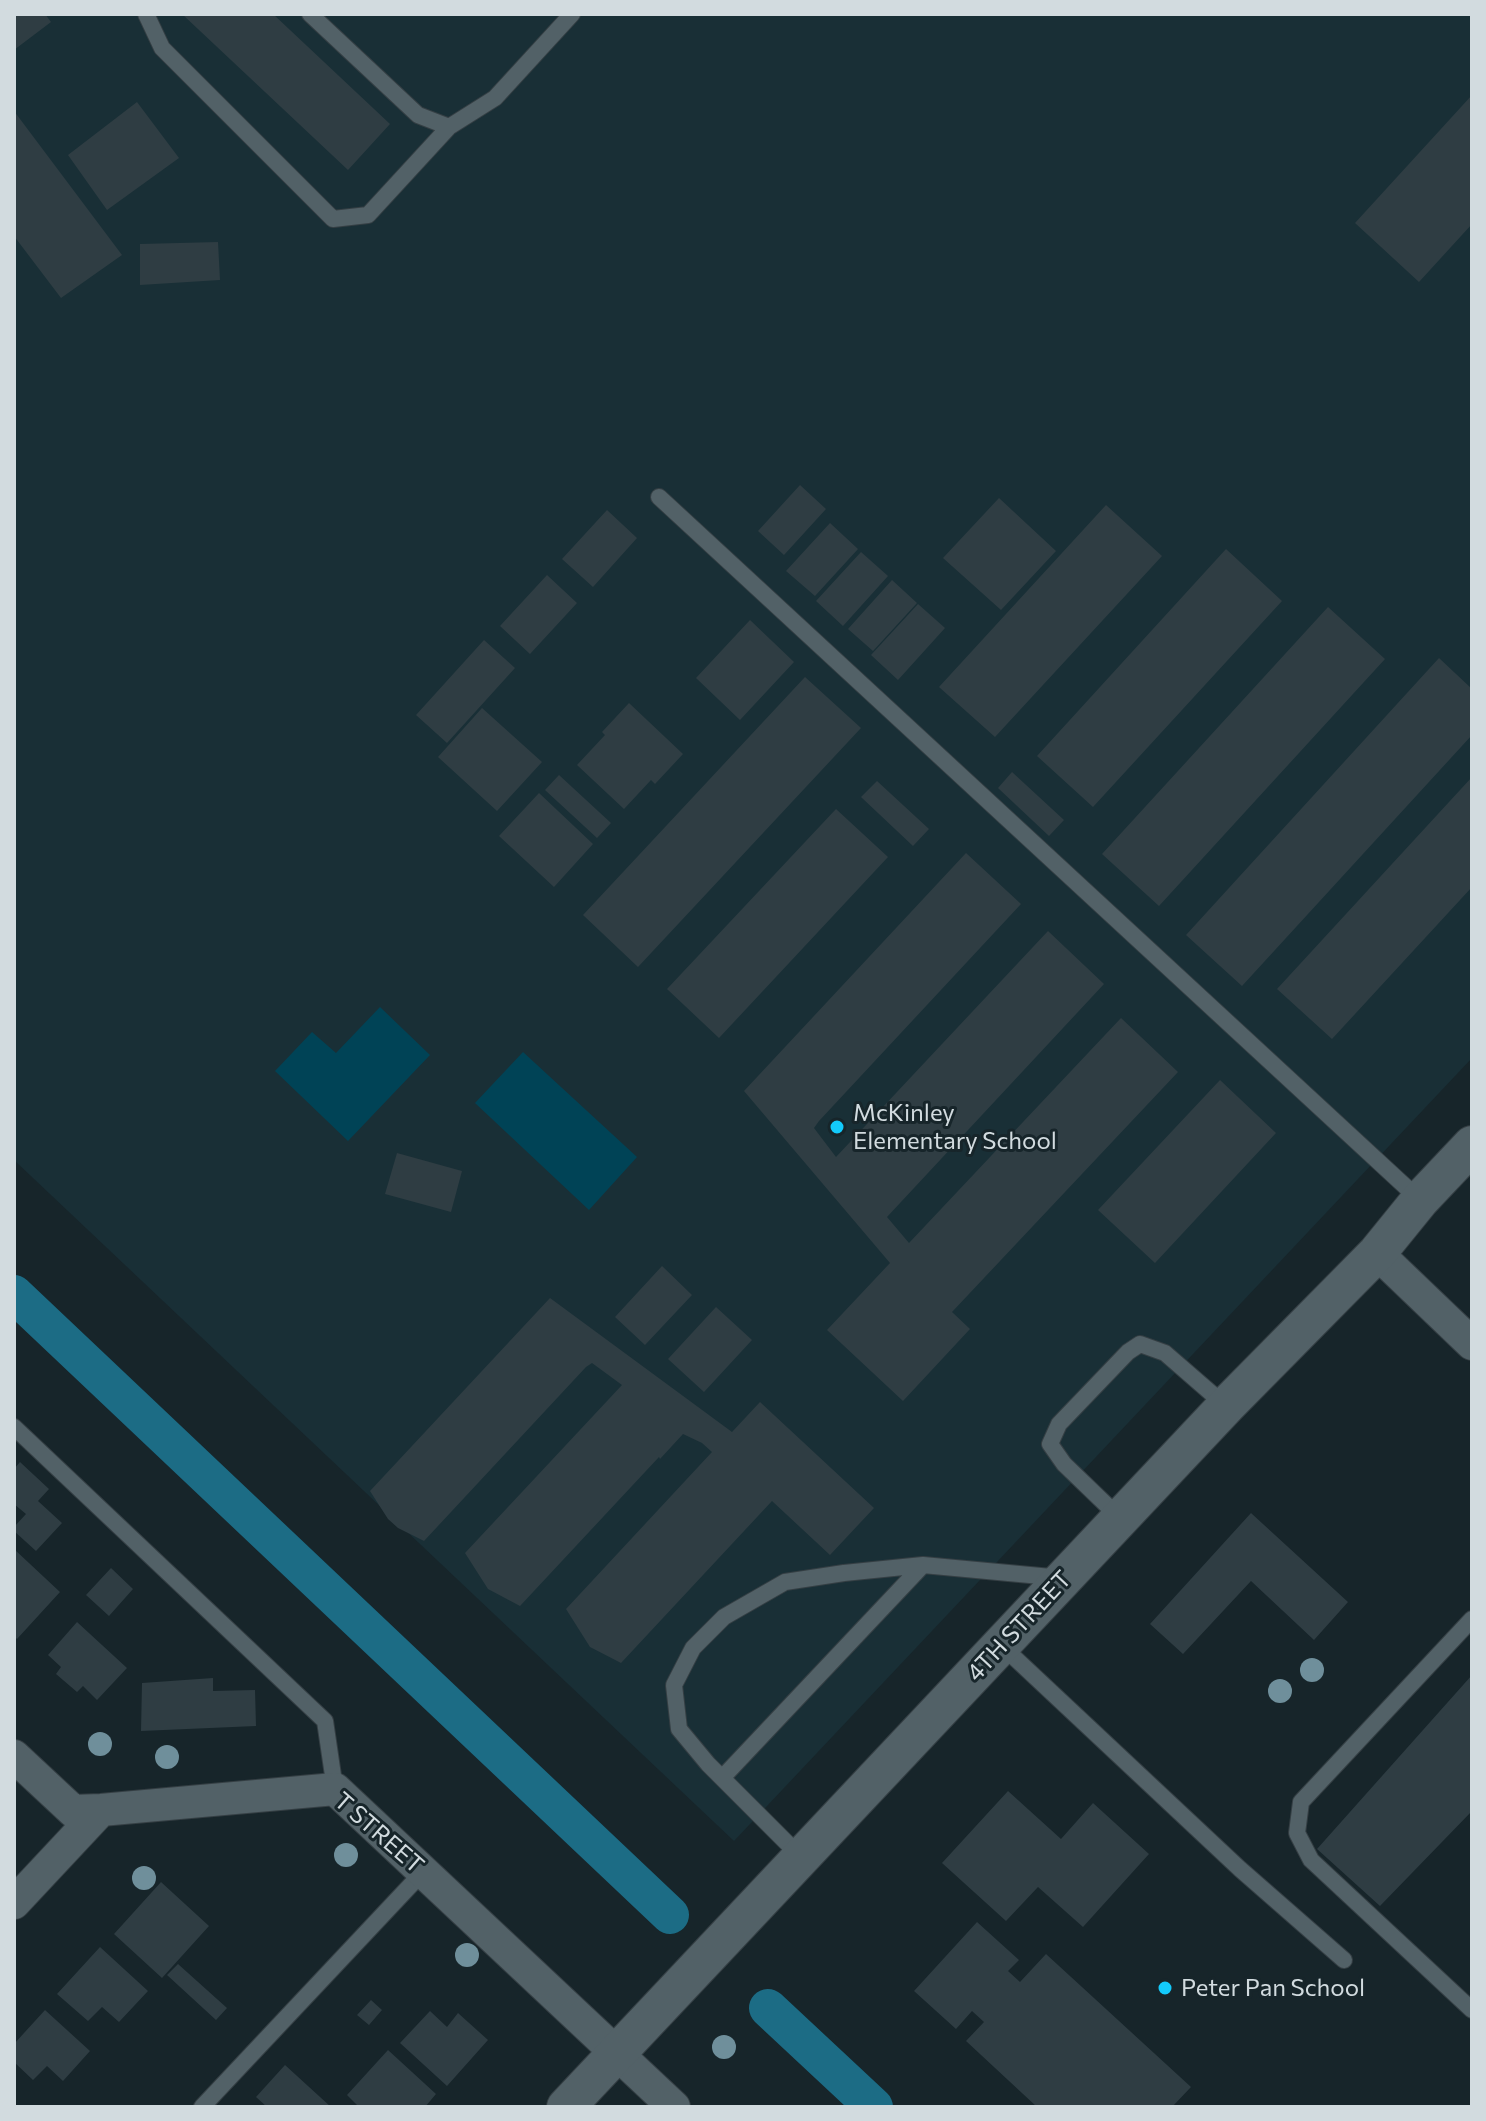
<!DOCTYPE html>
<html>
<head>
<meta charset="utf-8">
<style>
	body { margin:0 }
	#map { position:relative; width:1486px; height:2121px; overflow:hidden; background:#17252a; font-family:Commissioner,sans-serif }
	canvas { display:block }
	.frame { position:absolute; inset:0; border:16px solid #d2dbdf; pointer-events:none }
</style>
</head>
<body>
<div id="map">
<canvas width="1486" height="2121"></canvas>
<div class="frame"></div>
</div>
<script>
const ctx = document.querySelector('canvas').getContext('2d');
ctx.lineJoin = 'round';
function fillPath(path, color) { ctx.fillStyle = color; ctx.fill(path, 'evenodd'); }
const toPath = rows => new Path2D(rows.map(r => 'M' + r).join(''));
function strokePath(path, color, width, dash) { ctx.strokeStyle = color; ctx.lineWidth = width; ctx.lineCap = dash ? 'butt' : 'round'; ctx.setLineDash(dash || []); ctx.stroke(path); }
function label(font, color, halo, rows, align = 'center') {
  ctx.font = font + ' Commissioner,sans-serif'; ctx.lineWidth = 6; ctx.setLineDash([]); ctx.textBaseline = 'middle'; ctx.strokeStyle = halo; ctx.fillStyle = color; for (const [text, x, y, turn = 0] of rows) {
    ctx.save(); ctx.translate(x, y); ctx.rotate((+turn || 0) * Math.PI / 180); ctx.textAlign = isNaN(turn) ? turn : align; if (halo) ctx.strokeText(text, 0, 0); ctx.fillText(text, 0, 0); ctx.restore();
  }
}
fillPath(toPath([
	[14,14,1472,14,1472,1058,734,1841,14,1160]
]), '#192f36');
fillPath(toPath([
	[380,1007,430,1055,348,1141,275,1071,312,1032,336,1053],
	[523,1052,637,1157,589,1210,475,1103]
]), '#004356');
strokePath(toPath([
	[14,1294,670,1915],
	[768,2008,874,2107]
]), '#1c6c85', 38);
fillPath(toPath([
	[14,14,45,14,51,22,14,50],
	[182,14,273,14,390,124,348,170],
	[1472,95,1472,224,1419,282,1355,223],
	[137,102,179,158,107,210,68,155],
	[14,111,122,255,61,298,14,236],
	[218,242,220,280,140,285,140,244],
	[800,485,826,509,784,555,758,531],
	[999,498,1056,551,1001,610,943,558],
	[1106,505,1162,556,995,737,939,687],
	[607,510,637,538,593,587,562,559],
	[830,523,858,549,815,596,786,571],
	[1226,549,1282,601,1093,807,1037,756],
	[861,552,888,576,843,626,816,601],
	[547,575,577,603,530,654,500,626],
	[892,580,917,603,873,651,848,629],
	[918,604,945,628,898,680,871,655],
	[1328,607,1385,659,1159,906,1102,854],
	[750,620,794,662,740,720,696,678],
	[484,640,515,668,447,743,416,715],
	[1439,658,1472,689,1472,735,1242,986,1186,935],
	[805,677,861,728,638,967,583,915],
	[629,703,683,754,655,784,651,780,624,809,577,765,605,735,602,732],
	[482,708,542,762,497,811,438,757],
	[1012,772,1064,820,1049,836,998,788],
	[559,775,611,823,597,838,545,790],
	[1472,777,1472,887,1332,1039,1277,989],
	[877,781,929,829,913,846,861,797],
	[539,793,593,844,554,887,499,836],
	[836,809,888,857,719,1038,667,989],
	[966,853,1021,904,819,1121,814,1128,836,1157,1048,931,1104,984,887,1217,909,1243,1121,1018,1178,1072,952,1312,970,1329,903,1401,827,1330,890,1263,744,1091],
	[1220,1080,1276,1133,1155,1263,1098,1210],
	[397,1153,462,1171,451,1212,385,1194],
	[662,1266,692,1295,645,1345,615,1317],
	[550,1298,732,1432,760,1402,874,1508,830,1555,772,1501,621,1663,590,1647,566,1609,712,1452,702,1443,683,1434,660,1459,659,1457,520,1606,488,1589,465,1553,622,1385,592,1363,586,1367,424,1541,398,1528,388,1519,370,1491],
	[716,1307,752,1340,704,1392,668,1359],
	[20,1462,49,1489,38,1501,62,1523,36,1551,14,1531,14,1527,26,1514,14,1504,14,1469],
	[1251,1513,1348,1602,1314,1640,1251,1581,1183,1654,1150,1624],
	[14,1549,60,1592,17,1639,14,1636],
	[111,1568,133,1589,109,1616,86,1595],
	[77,1622,127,1668,97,1700,83,1686,77,1692,56,1674,61,1667,48,1655],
	[1472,1675,1472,1811,1380,1906,1317,1849],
	[213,1678,213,1691,255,1690,256,1726,141,1731,142,1683],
	[1008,1791,1061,1839,1093,1803,1149,1854,1083,1927,1038,1887,1006,1921,942,1863],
	[161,1882,209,1926,162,1978,114,1934],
	[977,1922,1019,1960,1008,1971,1020,1982,1046,1954,1191,2087,1172,2107,1037,2107,966,2041,984,2022,972,2011,956,2029,914,1991],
	[100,1947,148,1991,119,2022,102,2007,88,2021,57,1994],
	[178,1964,227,2008,216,2020,167,1975],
	[371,2000,382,2010,369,2025,357,2015],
	[45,2010,90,2051,63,2081,47,2066,33,2080,14,2062,14,2044],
	[430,2011,447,2027,458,2013,488,2040,447,2086,400,2043],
	[388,2050,436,2094,425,2107,359,2107,347,2095],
	[285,2065,331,2107,267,2107,256,2097]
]), '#2f3d43');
const service = toPath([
	[146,14,162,48,333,219,368,215,449,127],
	[310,14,418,115,449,127,495,98,572,14],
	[659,497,1420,1200],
	[14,1427,325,1721,335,1789],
	[1120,1518,1064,1464,1050,1444,1059,1424,1128,1352,1140,1344,1165,1353,1226,1406],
	[1472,1619,1301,1802,1297,1833,1311,1860,1472,2010],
	[1001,1645,1240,1869,1344,1960],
	[722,1778,923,1565],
	[801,1857,708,1764,679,1729,674,1685,693,1648,724,1617,785,1582,844,1573,923,1565,1062,1578],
	[202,2107,423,1872]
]);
const minor = toPath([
	[1377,1253,1472,1344],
	[14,1756,73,1811,101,1810,335,1789,674,2107],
	[14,1903,101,1810]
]);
const tertiary = toPath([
	[566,2107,1226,1406,1377,1253,1420,1200,1472,1145]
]);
strokePath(service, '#353f44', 18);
strokePath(minor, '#353f44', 34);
strokePath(tertiary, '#353f44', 40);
strokePath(service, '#526167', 16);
strokePath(minor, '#526167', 32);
strokePath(tertiary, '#526167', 38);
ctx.fillStyle = '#6f8f9b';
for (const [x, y] of [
	[1312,1670],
	[1280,1691],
	[100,1744],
	[167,1757],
	[346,1855],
	[144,1878],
	[467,1955],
	[724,2047]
]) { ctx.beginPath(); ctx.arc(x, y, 12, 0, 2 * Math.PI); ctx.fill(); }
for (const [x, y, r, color] of [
	[837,1127,8,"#13cafb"],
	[1165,1988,8,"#13cafb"]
]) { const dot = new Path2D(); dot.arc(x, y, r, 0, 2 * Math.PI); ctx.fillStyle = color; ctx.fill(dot); strokePath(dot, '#17252a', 3); }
label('24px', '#d2dbdf', '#17252a', [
	["McKinley",853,1113],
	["Elementary School",853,1141],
	["Peter Pan School",1181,1988]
], 'left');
label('24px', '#d2dbdf', '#17252a', [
	["4TH STREET",1019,1626,-47],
	["T STREET",379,1833,41]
]);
</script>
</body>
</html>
